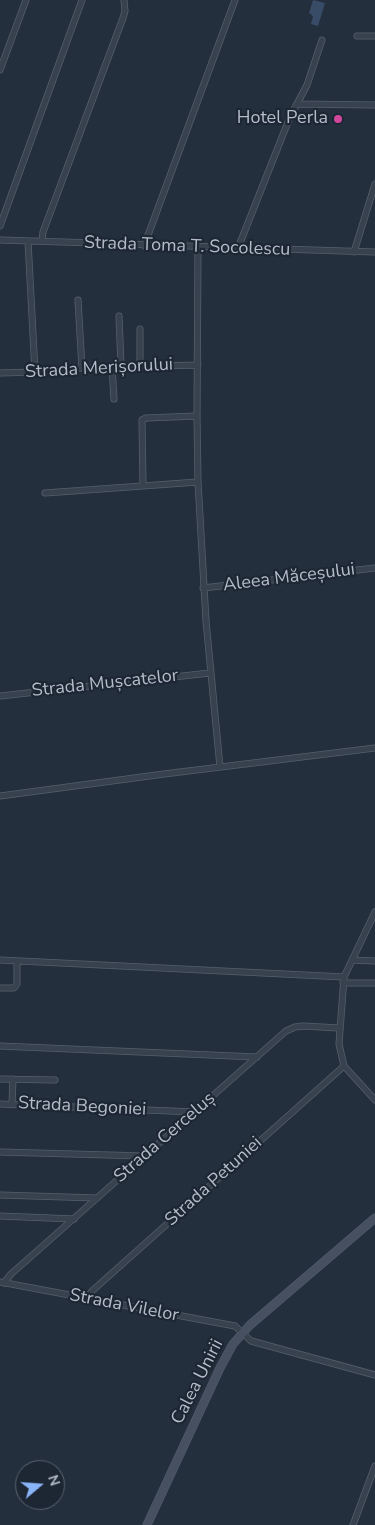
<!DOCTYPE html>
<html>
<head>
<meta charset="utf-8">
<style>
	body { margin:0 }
	#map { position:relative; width:375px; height:1525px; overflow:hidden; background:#242f3e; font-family:"Nunito Sans",sans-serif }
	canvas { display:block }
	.north { position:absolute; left:15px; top:1460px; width:50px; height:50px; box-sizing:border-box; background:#1d2633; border:1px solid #59626f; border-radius:50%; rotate:72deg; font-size:14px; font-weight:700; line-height:20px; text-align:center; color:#b4bcc9 }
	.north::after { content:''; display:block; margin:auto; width:18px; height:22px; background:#8ab4f8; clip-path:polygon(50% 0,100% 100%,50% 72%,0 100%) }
</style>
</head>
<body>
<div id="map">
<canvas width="375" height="1525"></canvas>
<div class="north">N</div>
</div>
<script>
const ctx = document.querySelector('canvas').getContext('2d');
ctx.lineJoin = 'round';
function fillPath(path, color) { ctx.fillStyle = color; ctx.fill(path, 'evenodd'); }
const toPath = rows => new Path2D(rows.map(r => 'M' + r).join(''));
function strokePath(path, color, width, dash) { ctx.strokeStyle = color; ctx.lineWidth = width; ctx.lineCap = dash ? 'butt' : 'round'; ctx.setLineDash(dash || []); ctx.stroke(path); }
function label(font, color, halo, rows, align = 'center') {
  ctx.font = font + ' "Nunito Sans",sans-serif'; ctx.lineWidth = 4.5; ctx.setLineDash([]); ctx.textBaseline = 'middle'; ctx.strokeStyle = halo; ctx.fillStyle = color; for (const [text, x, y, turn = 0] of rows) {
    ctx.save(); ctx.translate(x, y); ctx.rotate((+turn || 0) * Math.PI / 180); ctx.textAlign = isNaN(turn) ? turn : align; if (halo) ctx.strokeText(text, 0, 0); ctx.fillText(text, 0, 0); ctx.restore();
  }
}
fillPath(toPath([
	[313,0,325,3,318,26,311,24,313,16,309,13]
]), '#394c67');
const minor = toPath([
	[357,36,375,36],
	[0,70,26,0],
	[297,104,375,105],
	[0,226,82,0],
	[0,240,375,252],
	[28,241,35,372],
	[42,241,43,232,123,18,125,11,124,0],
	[144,246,235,0],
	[198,247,197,416,198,482,206,621,220,767],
	[238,248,290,117,307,85,322,40],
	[354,252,375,184],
	[78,300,82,368],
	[119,316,121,366],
	[140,329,140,366],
	[112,367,114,399],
	[0,373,35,372,82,368,198,365],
	[143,486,142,420,146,418,197,416],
	[45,493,198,482],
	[203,588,375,568],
	[0,696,210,673],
	[0,796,164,774,375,748],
	[375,912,344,977,339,1044,344,1066,375,1100],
	[0,960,344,977],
	[352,960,375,961],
	[343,983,375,983],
	[0,988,14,988,17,984,17,962],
	[0,1046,257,1057],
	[0,1079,55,1080],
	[0,1104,195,1112],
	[12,1104,13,1079],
	[0,1152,144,1156],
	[0,1195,97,1198],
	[0,1216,74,1219],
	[0,1282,235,1326,251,1341,375,1375],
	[4,1283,11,1274,286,1031,295,1027,303,1026,339,1028],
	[86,1299,92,1291,344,1066],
	[353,1525,375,1466]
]);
const secondary = toPath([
	[147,1525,220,1368,233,1344,250,1325,375,1218]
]);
strokePath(minor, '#565f6c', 7);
strokePath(secondary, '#565f6c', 9);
strokePath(minor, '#38414e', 5.5);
strokePath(secondary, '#465061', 8);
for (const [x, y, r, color] of [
	[338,119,5,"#d1479c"]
]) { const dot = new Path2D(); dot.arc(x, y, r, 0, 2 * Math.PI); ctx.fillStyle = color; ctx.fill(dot); strokePath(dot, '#1d2633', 2); }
label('18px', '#b4bcc9', '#1d2633', [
	["Hotel Perla",328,119]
], 'right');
label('18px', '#b4bcc9', '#1d2633', [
	["Strada Toma T. Socolescu",187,247,2],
	["Strada Merișorului",99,369,-3],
	["Aleea Măceșului",289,578,-7],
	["Strada Mușcatelor",105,684,-6],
	["Strada Begoniei",82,1107,3],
	["Strada Cerceluș",165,1138,-41],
	["Strada Petuniei",214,1182,-42],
	["Strada Vilelor",124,1306,11],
	["Calea Unirii",198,1382,-63]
]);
</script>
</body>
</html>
